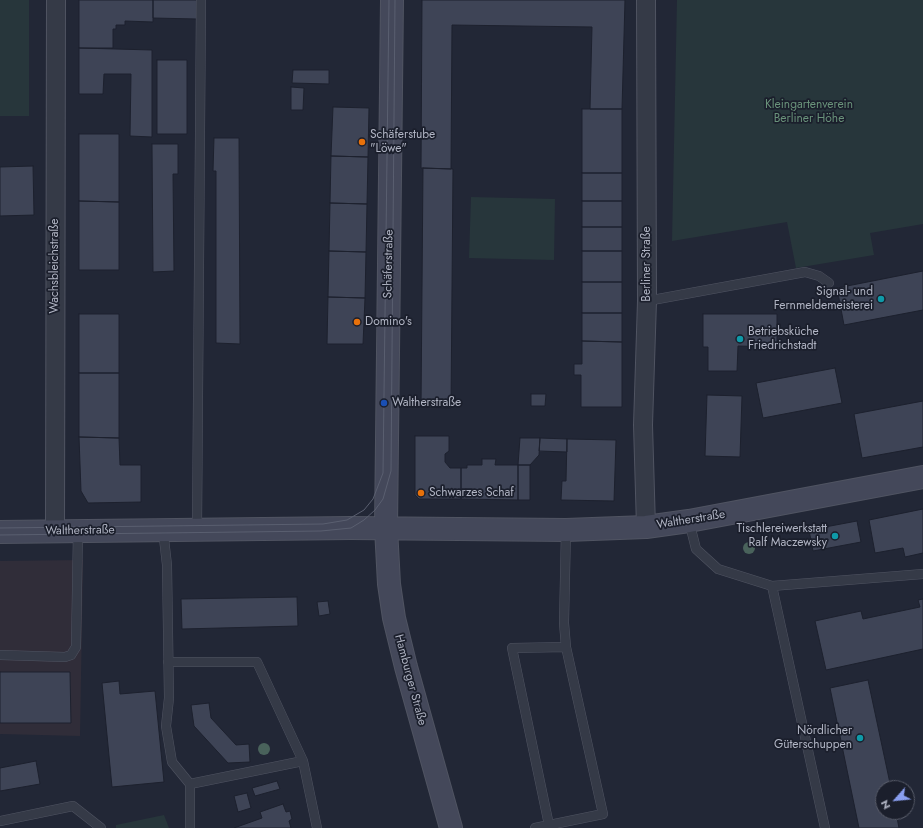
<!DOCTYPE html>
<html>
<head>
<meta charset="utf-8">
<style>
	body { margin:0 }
	#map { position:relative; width:923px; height:828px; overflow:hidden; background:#222736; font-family:Jost,sans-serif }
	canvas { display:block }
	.north { position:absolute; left:875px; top:780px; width:40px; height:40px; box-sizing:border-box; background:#1b1f2c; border:1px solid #575b68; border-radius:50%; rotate:243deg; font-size:11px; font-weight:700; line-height:16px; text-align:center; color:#b0b4c3 }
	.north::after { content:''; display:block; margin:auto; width:14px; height:18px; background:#899eef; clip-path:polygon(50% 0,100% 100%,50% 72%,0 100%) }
</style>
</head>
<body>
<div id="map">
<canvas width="923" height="828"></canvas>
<div class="north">N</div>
</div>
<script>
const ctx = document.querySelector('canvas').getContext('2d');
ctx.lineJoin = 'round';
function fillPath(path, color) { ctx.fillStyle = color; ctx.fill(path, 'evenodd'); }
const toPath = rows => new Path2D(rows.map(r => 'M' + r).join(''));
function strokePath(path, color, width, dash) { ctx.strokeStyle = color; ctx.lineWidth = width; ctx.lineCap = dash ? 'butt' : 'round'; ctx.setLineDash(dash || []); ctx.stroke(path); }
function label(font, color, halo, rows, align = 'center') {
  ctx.font = font + ' Jost,sans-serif'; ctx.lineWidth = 3.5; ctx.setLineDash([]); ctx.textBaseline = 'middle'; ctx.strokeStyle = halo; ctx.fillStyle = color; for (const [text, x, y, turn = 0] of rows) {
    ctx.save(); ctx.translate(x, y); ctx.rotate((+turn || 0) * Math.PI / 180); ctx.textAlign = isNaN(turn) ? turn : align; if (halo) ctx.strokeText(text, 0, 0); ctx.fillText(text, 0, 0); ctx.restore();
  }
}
fillPath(toPath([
	[83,560,80,736,0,734,0,561]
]), '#302d39');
fillPath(toPath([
	[0,0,29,0,29,116,0,116],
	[677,0,923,0,923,224,870,233,874,255,796,268,787,222,672,241],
	[471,197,555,199,554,260,469,258],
	[164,815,169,828,116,828,116,825]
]), '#27363b');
const building = toPath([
	[79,0,153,0,153,22,125,21,125,25,116,25,116,29,113,29,113,48,79,48,79,0],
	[153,0,197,0,197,19,153,18,153,0],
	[422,0,625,0,622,109,590,109,592,27,452,25,451,169,421,168,422,0],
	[79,48,152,50,152,137,130,136,131,74,104,74,103,94,79,94,79,48],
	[157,60,187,60,187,134,157,134,157,60],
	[293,70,329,70,329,84,292,83,293,70],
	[291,87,304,88,303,110,291,110,291,87],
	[333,107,369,108,368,157,331,156,333,107],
	[582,109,622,109,622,173,582,173,582,109],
	[79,134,119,134,119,202,79,201,79,134],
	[214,138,239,138,240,344,216,343,216,171,213,171,214,138],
	[152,144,178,144,178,174,173,174,174,271,153,272,152,144],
	[331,156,368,157,367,204,330,203,331,156],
	[33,166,34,215,0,216,0,167,33,166],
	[423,168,453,169,451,408,421,407,423,168],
	[582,173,622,173,622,201,582,201,582,173],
	[79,201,119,202,119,270,79,270,79,201],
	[582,201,622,201,622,227,582,227,582,201],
	[330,203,367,204,366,252,329,251,330,203],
	[582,227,622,227,622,251,582,251,582,227],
	[329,251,366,252,365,298,328,297,329,251],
	[582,251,622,251,622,282,582,282,582,251],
	[923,271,923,310,844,325,837,288,923,271],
	[582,282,622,282,622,313,582,313,582,282],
	[328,297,365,298,363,344,327,344,328,297],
	[582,313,622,313,622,342,582,341,582,313],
	[79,314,119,314,119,373,79,373,79,314],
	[703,314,777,314,777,347,738,346,737,371,708,371,708,347,703,347,703,314],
	[582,341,622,342,622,407,581,407,581,375,574,375,574,364,582,364,582,341],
	[835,368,842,403,763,418,756,383,835,368],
	[79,373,119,373,119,438,79,437,79,373],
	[531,394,546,394,545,406,531,406,531,394],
	[707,395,742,396,740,457,705,456,707,395],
	[923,401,923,447,862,458,854,414,923,401],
	[415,436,449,436,449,451,445,454,445,462,450,468,461,468,461,499,419,499,415,495,415,436],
	[79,437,119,438,120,465,141,465,141,502,88,503,81,491,79,437],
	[520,438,540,438,539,455,530,465,518,465,520,438],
	[540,438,567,439,567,452,539,451,540,438],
	[567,439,616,440,614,501,561,500,562,481,566,481,567,439],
	[482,459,496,459,495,465,518,465,518,500,461,499,461,468,467,468,467,465,482,465,482,459],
	[518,465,530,465,530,500,518,500,518,465],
	[923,509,923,553,905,557,903,548,875,553,869,520,923,509],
	[857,521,861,542,813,551,809,530,857,521],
	[297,597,298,626,182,629,181,599,297,597],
	[923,599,923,649,826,670,815,621,861,611,863,619,920,607,918,600,923,599],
	[328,601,330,614,319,616,317,602,328,601],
	[0,672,70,672,71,723,0,723,0,672],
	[868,680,891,788,883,788,883,812,896,812,899,828,859,828,830,688,868,680],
	[119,681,120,694,155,691,164,782,112,787,102,683,119,681],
	[209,703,211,718,236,745,249,744,250,762,228,763,194,726,191,705,209,703],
	[36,761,40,784,0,791,0,768,36,761],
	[277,781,280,789,255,796,252,788,277,781],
	[247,793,251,808,238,812,234,796,247,793],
	[283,804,286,812,290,811,292,819,289,821,291,828,234,828,262,818,260,812,283,804]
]);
fillPath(building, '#3e4456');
strokePath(building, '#1d212e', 1);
const lane = toPath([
	[647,301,805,272,819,276,829,283],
	[689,521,696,549,718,569,772,586,825,828],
	[197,529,201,0],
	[163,530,167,565,169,698,166,726,172,762,190,784,190,828],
	[772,586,923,574],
	[0,655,65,657,71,655,76,647,78,531],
	[168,662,257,662,303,761],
	[190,784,303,761,317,828],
	[0,821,73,806,101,828],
	[549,825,512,648,566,647],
	[535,828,603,814,566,647,564,623,566,530]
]);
const street = toPath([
	[646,527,643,425,647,301,646,0],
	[55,531,56,0]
]);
const secondary = toPath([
	[392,0,386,528,389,584,394,618,406,667,451,828],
	[0,532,351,528,566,530,646,527,689,521,923,477]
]);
strokePath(lane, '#505462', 10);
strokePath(street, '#505462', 20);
strokePath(secondary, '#505462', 24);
strokePath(lane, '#353a47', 9);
strokePath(street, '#353a47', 18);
strokePath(secondary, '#44485a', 22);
strokePath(toPath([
	[0,528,323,524,347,520,364,510,373,499,383,473,389,0],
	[0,535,321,531,351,528,364,520,375,510,383,499,391,471,395,0]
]), '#5a5f70', 1);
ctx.fillStyle = '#49625b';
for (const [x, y] of [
	[749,548],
	[264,749]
]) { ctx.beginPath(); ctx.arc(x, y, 6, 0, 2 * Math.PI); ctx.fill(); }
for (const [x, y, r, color] of [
	[362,142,4,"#e8710a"],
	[881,299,4,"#0f9aa8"],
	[357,322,4,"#e8710a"],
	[740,339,4,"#0f9aa8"],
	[384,403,4,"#1a4fb4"],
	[421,493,4,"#e8710a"],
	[835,536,4,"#0f9aa8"],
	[860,738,4,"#0f9aa8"]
]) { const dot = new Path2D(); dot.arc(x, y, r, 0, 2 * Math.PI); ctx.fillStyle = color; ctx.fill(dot); strokePath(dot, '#1b1f2c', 1.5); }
label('12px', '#69927a', '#1b1f2c', [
	["Kleingartenverein",809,105],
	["Berliner Höhe",809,119]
]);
label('12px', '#b0b4c3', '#1b1f2c', [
	["Schäferstube",370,135],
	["\"Löwe\"",370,149],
	["Signal- und",873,292,"right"],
	["Fernmeldemeisterei",873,306,"right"],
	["Domino's",365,322],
	["Betriebsküche",748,332],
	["Friedrichstadt",748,346],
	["Waltherstraße",392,403],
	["Schwarzes Schaf",429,493],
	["Tischlereiwerkstatt",827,529,"right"],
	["Ralf Maczewsky",827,543,"right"],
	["Nördlicher",852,731,"right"],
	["Güterschuppen",852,745,"right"]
], 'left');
label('12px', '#b0b4c3', '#1b1f2c', [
	["Schäferstraße",389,264,-89],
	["Berliner Straße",647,264,-90],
	["Wachsbleichstraße",55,266,-90],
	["Waltherstraße",691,520,-9],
	["Waltherstraße",80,531,-1],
	["Hamburger Straße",410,680,75]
]);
</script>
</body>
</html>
